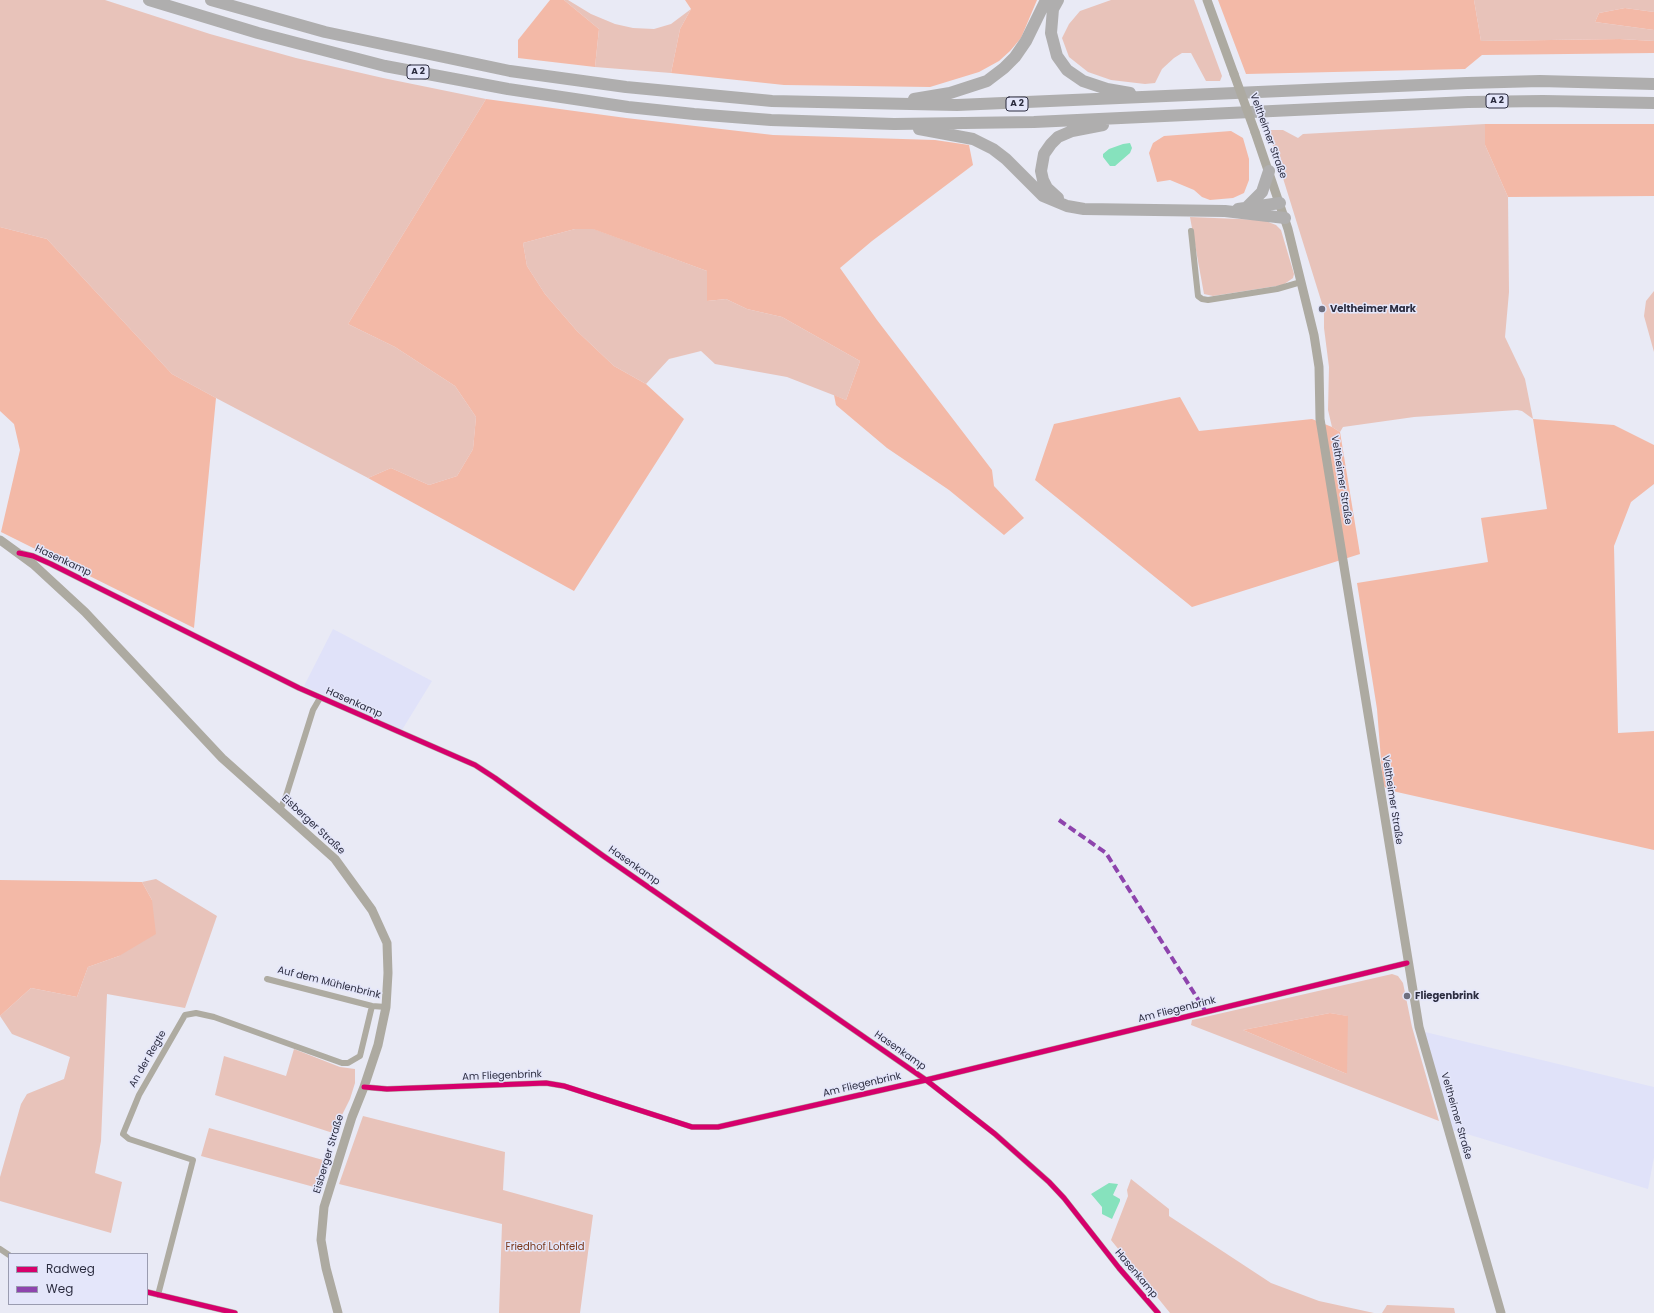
<!DOCTYPE html>
<html>
<head>
<meta charset="utf-8">
<style>
	body { margin:0 }
	#map { position:relative; width:1654px; height:1313px; overflow:hidden; background:#e9eaf5; font-family:Poppins,sans-serif }
	canvas { display:block }
	.legend { position:absolute; left:8px; top:1253px; width:140px; height:52px; box-sizing:border-box; background:#e4e6fa; border:1px solid #9a9cb0; margin:0; padding:5px 7px; list-style:none; font-size:12px; color:#2c2d40 }
	.legend li { display:flex; align-items:center; gap:8px; height:20px }
	.legend b { width:20px; border:1px solid #9a9cb0 }
</style>
</head>
<body>
<div id="map">
<canvas width="1654" height="1313"></canvas>
<ul class="legend">
<li><b style="height:5px;background:#d6006c"></b>Radweg</li>
<li><b style="height:5px;background:#8e44ad"></b>Weg</li>
</ul>
</div>
<script>
const ctx = document.querySelector('canvas').getContext('2d');
ctx.lineJoin = 'round';
function fillPath(path, color) { ctx.fillStyle = color; ctx.fill(path, 'evenodd'); }
const toPath = rows => new Path2D(rows.map(r => 'M' + r).join(''));
function strokePath(path, color, width, dash) { ctx.strokeStyle = color; ctx.lineWidth = width; ctx.lineCap = dash ? 'butt' : 'round'; ctx.setLineDash(dash || []); ctx.stroke(path); }
function label(font, color, halo, rows, align = 'center') {
  ctx.font = font + ' Poppins,sans-serif'; ctx.lineWidth = 3; ctx.setLineDash([]); ctx.textBaseline = 'middle'; ctx.strokeStyle = halo; ctx.fillStyle = color; for (const [text, x, y, turn = 0] of rows) {
    ctx.save(); ctx.translate(x, y); ctx.rotate((+turn || 0) * Math.PI / 180); ctx.textAlign = isNaN(turn) ? turn : align; if (halo) ctx.strokeText(text, 0, 0); ctx.fillText(text, 0, 0); ctx.restore();
  }
}
fillPath(toPath([
	[333,629,432,681,402,730,304,686],
	[1425,1032,1654,1087,1654,1157,1648,1189,1457,1131,1446,1130]
]), '#e0e2f9');
fillPath(toPath([
	[0,0,105,0,210,34,296,58,383,78,486,99,348,324,395,347,455,386,476,417,473,449,457,476,429,485,391,468,368,478,216,398,172,374,47,239,0,227],
	[564,0,568,0,591,14,615,24,633,28,654,29,671,24,691,9,680,29,671,73,595,67,599,29],
	[1111,0,1194,0,1222,76,1220,81,1206,81,1191,53,1182,53,1174,58,1162,69,1155,83,1145,84,1111,80,1088,72,1069,57,1062,38,1069,24,1080,11],
	[1474,0,1654,0,1654,12,1625,8,1599,13,1595,22,1654,30,1654,41,1620,39,1481,41],
	[1485,124,1485,145,1508,197,1509,292,1505,337,1525,379,1533,419,1522,411,1517,410,1414,417,1343,427,1340,432,1332,427,1328,410,1329,367,1324,328,1324,310,1268,130,1283,130,1298,138,1303,134],
	[1190,217,1263,220,1276,225,1281,230,1294,274,1293,278,1283,285,1213,296,1204,294],
	[575,229,594,229,707,271,707,301,726,299,747,309,782,317,860,361,846,400,787,377,715,364,701,351,669,359,646,384,614,366,577,331,545,294,527,266,523,243],
	[1654,291,1654,352,1644,316,1646,301],
	[156,879,217,916,185,1008,107,994,101,1141,95,1173,122,1182,111,1233,0,1201,0,1177,21,1104,27,1094,64,1079,70,1057,12,1034,0,1016,31,988,77,997,88,967,119,956,152,900,142,882],
	[1392,974,1398,976,1403,983,1412,1027,1439,1121,1191,1025,1192,1020],
	[1330,1013,1347,1016,1347,1074,1243,1030],
	[294,1049,340,1067,355,1069,355,1083,350,1099,333,1133,215,1095,224,1056,286,1076],
	[363,1116,505,1152,503,1190,593,1215,580,1313,499,1313,502,1224,339,1184],
	[209,1128,323,1160,314,1187,201,1156],
	[1131,1179,1169,1209,1169,1216,1271,1283,1319,1301,1374,1313,1170,1313,1111,1240,1128,1196,1127,1190],
	[1387,1305,1454,1308,1455,1313,1382,1313]
]), '#e8c3ba');
fillPath(toPath([
	[550,0,564,0,599,29,595,67,518,58,518,40],
	[685,0,1037,0,1021,38,1010,51,999,61,979,72,930,87,784,85,671,73,680,29,691,9],
	[1218,0,1474,0,1481,41,1620,39,1654,41,1654,53,1482,55,1465,69,1246,74],
	[1625,8,1654,12,1654,30,1595,22,1599,13],
	[486,99,626,118,773,135,935,140,969,145,973,165,872,241,840,268,877,320,992,470,994,486,1024,518,1004,535,949,490,887,448,836,405,834,395,846,400,860,361,782,317,747,309,726,299,707,301,707,271,593,229,575,229,523,243,527,266,545,294,577,331,614,366,646,384,684,419,574,591,368,478,391,468,429,485,457,476,473,449,476,417,455,386,395,347,348,324],
	[1485,124,1654,124,1654,196,1508,197,1485,145],
	[1231,131,1243,138,1249,159,1249,180,1244,193,1233,198,1210,200,1202,197,1194,190,1170,180,1157,182,1149,153,1153,143,1164,136],
	[0,227,47,239,172,374,216,398,194,628,1,532,20,450,14,424,0,411],
	[1180,397,1199,431,1312,419,1332,427,1340,432,1360,554,1192,607,1035,480,1054,424],
	[1533,419,1614,425,1654,445,1654,484,1631,502,1614,546,1618,733,1654,731,1654,850,1388,790,1383,785,1377,709,1357,583,1488,562,1481,518,1547,509],
	[0,880,142,882,152,900,156,934,119,956,88,967,77,997,31,988,0,1016],
	[1330,1013,1348,1016,1347,1074,1243,1030]
]), '#f3b9a7');
fillPath(toPath([
	[1130,143,1132,148,1130,153,1115,166,1110,166,1103,157,1103,154,1109,149,1123,144],
	[1109,1183,1118,1184,1113,1195,1120,1199,1120,1201,1112,1219,1102,1214,1102,1207,1091,1194]
]), '#86e2bd');
strokePath(toPath([
	[1191,231,1198,296,1202,299,1208,300,1277,289,1301,282],
	[21,553,33,556,51,564,299,688,475,765,495,778,602,855,926,1080,995,1134,1049,1182,1064,1198,1119,1268,1158,1313],
	[280,810,286,796,313,710,320,698],
	[267,979,372,1006,386,1007],
	[364,1087,387,1089,546,1083,564,1086,692,1127,718,1127,926,1080,1407,963],
	[0,1249,9,1255],
	[147,1292,235,1313],
	[158,1295,193,1160,129,1139,123,1134,139,1095,185,1015,196,1013,214,1017,342,1063,348,1063,360,1056,372,1006]
]), '#aeaba1', 6);
strokePath(toPath([
	[1207,0,1234,74],
	[1255,132,1288,229,1314,335,1319,367,1320,419,1419,1027,1501,1313],
	[0,540,33,564,85,612,222,758,335,859,372,910,387,943,388,973,386,1007,378,1045,364,1087,352,1117,324,1207,321,1240,326,1268,338,1313]
]), '#adaaa1', 9);
strokePath(toPath([
	[149,0,258,33,385,66,508,89,628,107,694,114,771,120,894,124,1034,122,1468,102,1543,101,1654,103],
	[211,0,325,32,510,71,626,87,772,101,957,105,1467,83,1540,81,1654,84],
	[1058,0,1053,9,1051,33,1057,56,1067,70,1083,81,1107,89,1130,93],
	[914,99,950,93,987,81,1004,68,1015,57,1026,41,1046,0],
	[919,129,973,139,993,149,1006,159,1043,196,1067,206,1084,209,1225,211,1285,218],
	[1058,198,1047,188,1043,180,1041,171,1044,154,1051,144,1058,137,1072,131,1103,125],
	[1247,207,1262,192,1269,171],
	[1238,209,1280,203]
]), '#afaeae', 12);
strokePath(toPath([
	[1234,74,1255,132]
]), '#adaaa1', 9);
strokePath(toPath([
	[1059,820,1106,853,1206,1012]
]), '#8e44ad', 4, [8, 4]);
strokePath(toPath([
	[19,553,33,556,51,564,299,688,475,765,495,778,602,855,926,1080,995,1134,1049,1182,1064,1198,1119,1268,1158,1313],
	[364,1087,387,1089,546,1083,564,1086,692,1127,718,1127,926,1080,1407,963],
	[147,1292,235,1313]
]), '#d6006c', 5);
for (const [x, y, r, color] of [
	[1322,309,4,"#6e6f7f"],
	[1407,996,4,"#6e6f7f"]
]) { const dot = new Path2D(); dot.arc(x, y, r, 0, 2 * Math.PI); ctx.fillStyle = color; ctx.fill(dot); strokePath(dot, '#e4e6fa', 1.5); }
for (const [x, y, w] of [
	[418,72,22],
	[1497,101,22],
	[1017,104,22]
]) { const box = new Path2D(); box.roundRect(x - w / 2, y - 7, w, 14, 3); ctx.fillStyle = '#e4e6fa'; ctx.fill(box); strokePath(box, '#2c2d40', 1); }
label('bold 9px', '#2c2d40', null, [
	["A 2",418,72],
	["A 2",1497,101],
	["A 2",1017,104]
]);
label('10px', '#2c2d40', '#e4e6fa', [
	["Veltheimer Straße",1268,136,70],
	["Veltheimer Straße",1341,480,81],
	["Hasenkamp",63,561,25],
	["Hasenkamp",354,703,24],
	["Veltheimer Straße",1392,800,81],
	["Eisberger Straße",313,825,43],
	["Hasenkamp",634,866,35],
	["Auf dem Mühlenbrink",329,983,14],
	["Am Fliegenbrink",1177,1010,-14],
	["Hasenkamp",900,1051,35],
	["An der Regte",148,1059,-60],
	["Am Fliegenbrink",502,1076,-2],
	["Am Fliegenbrink",862,1085,-13],
	["Veltheimer Straße",1456,1116,74],
	["Eisberger Straße",329,1154,-73],
	["Hasenkamp",1136,1274,50]
]);
label('bold 10px', '#2c2d40', '#e4e6fa', [
	["Veltheimer Mark",1330,309],
	["Fliegenbrink",1415,996]
], 'left');
label('10px', '#7a371a', '#e4e6fa', [
	["Friedhof Lohfeld",545,1247]
]);
</script>
</body>
</html>
